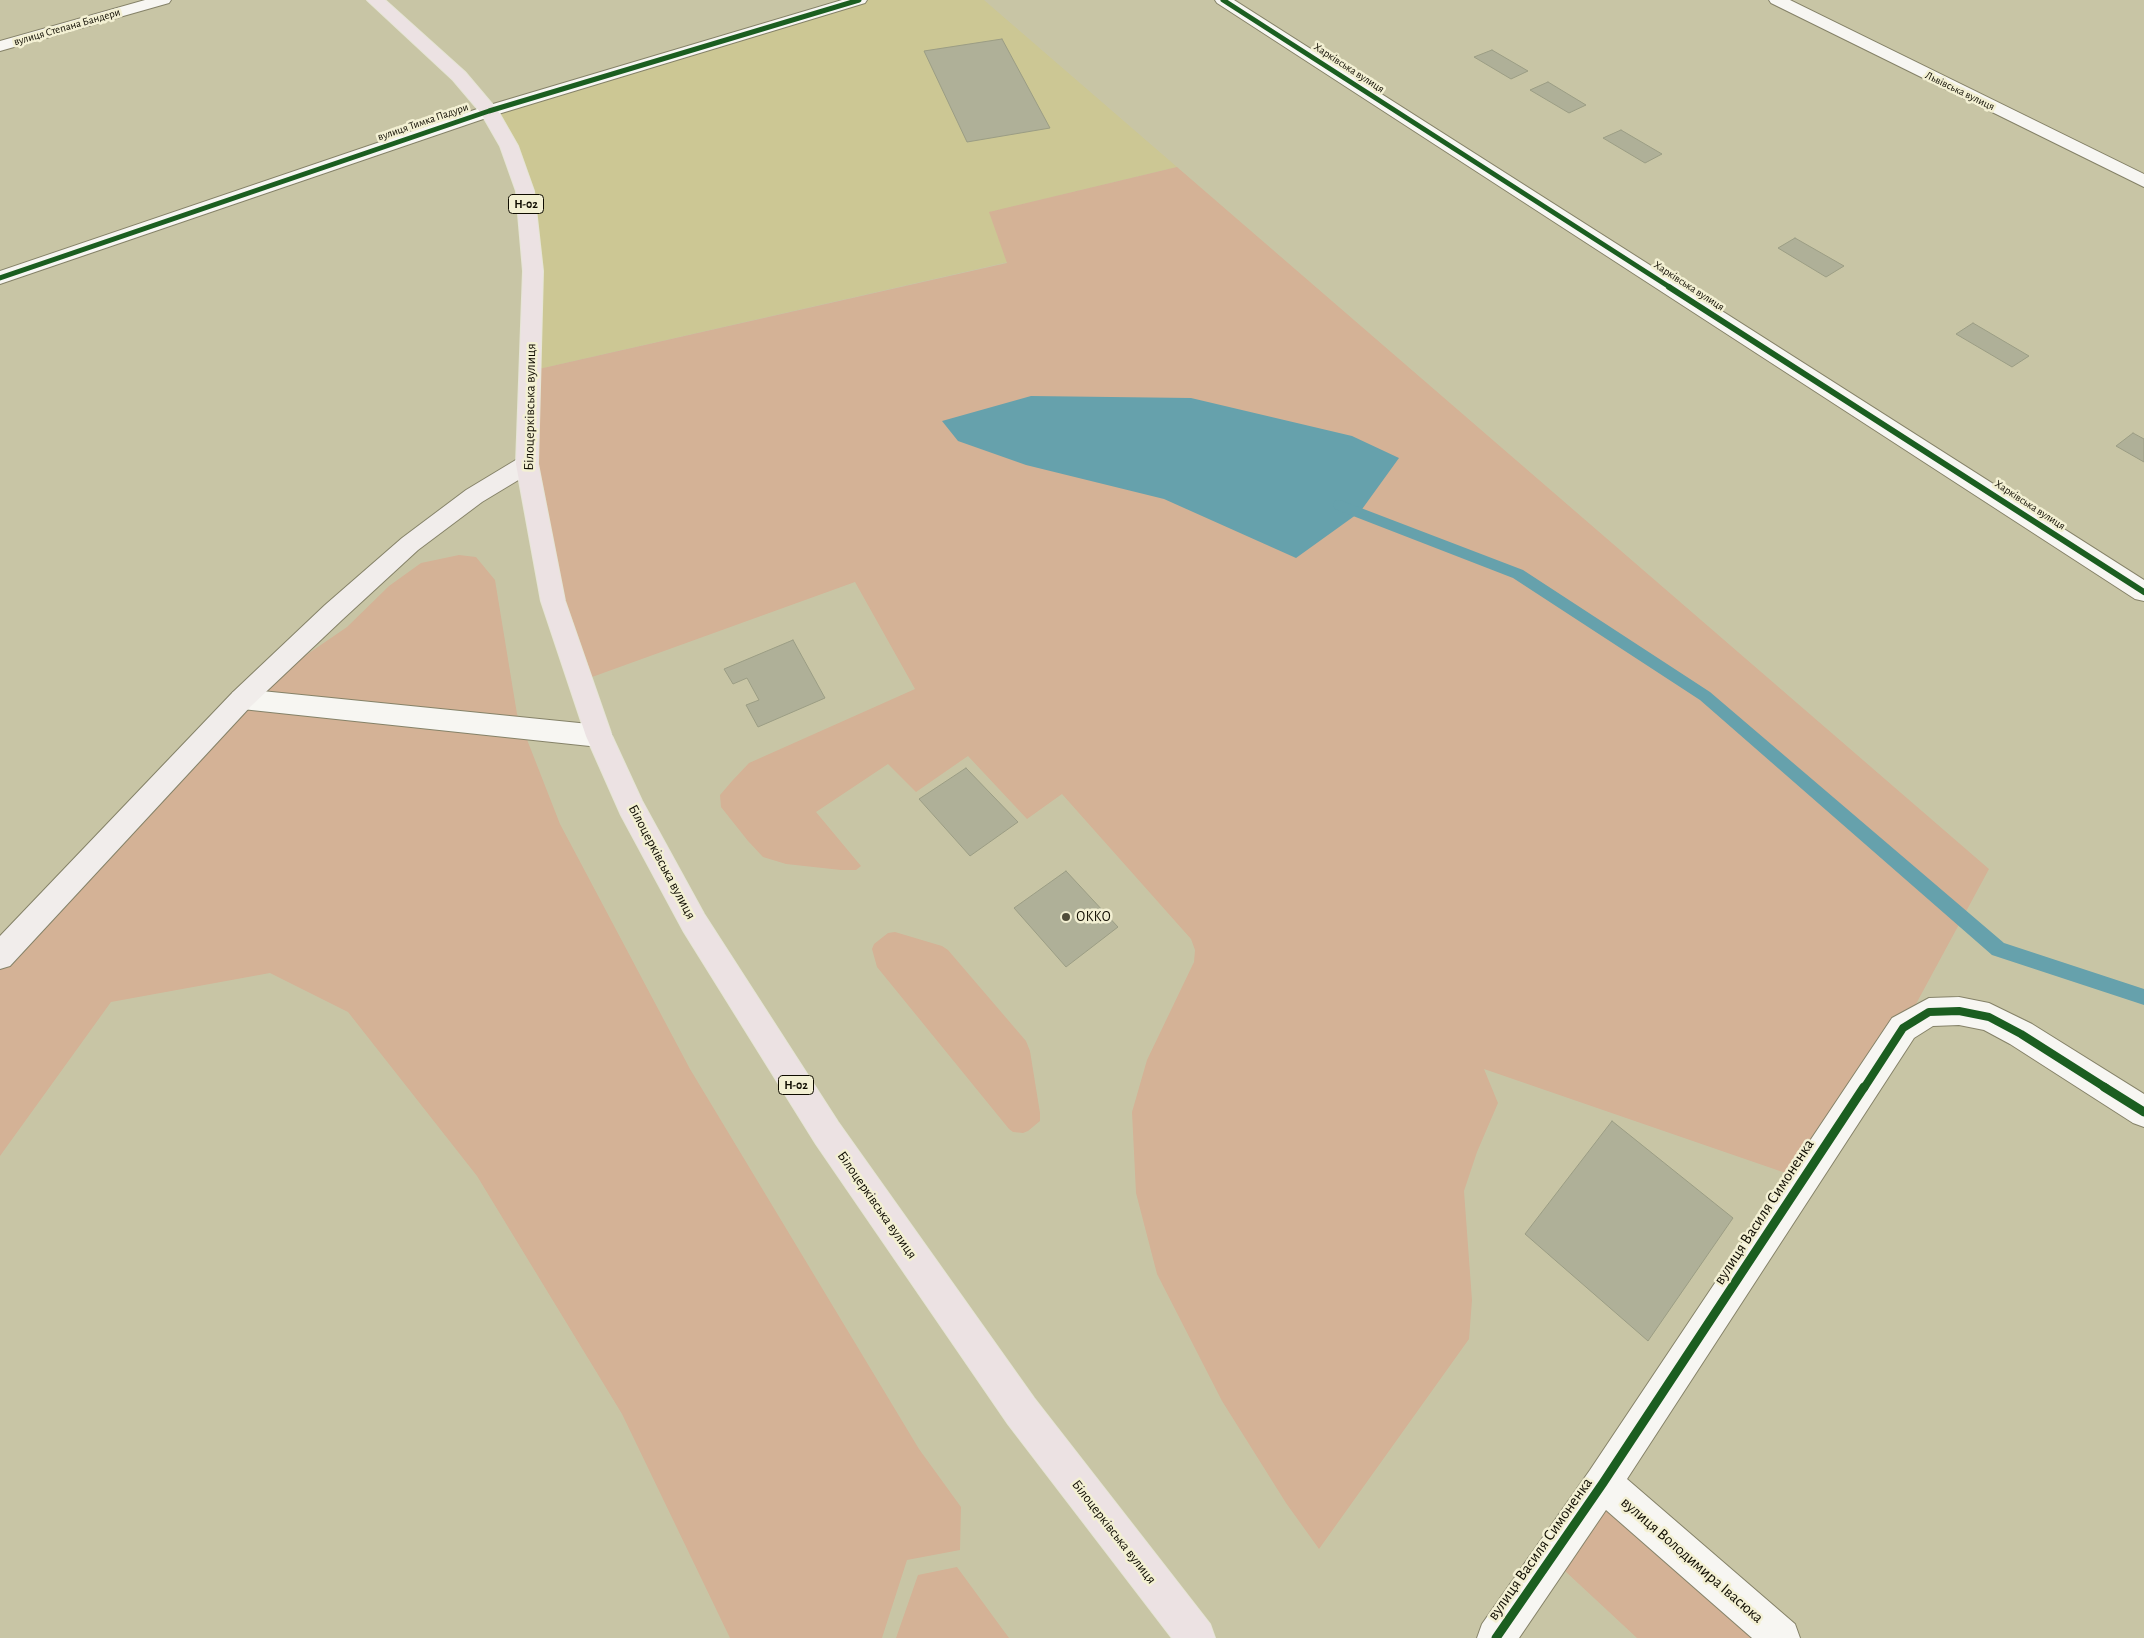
<!DOCTYPE html>
<html>
<head>
<meta charset="utf-8">
<style>
	body { margin:0 }
	canvas { display:block; background:#c8c5a5 }
</style>
</head>
<body>
<canvas width="2144" height="1638"></canvas>
<script>
const ctx = document.querySelector('canvas').getContext('2d');
ctx.lineJoin = 'round';
function fillPath(path, color) { ctx.fillStyle = color; ctx.fill(path, 'evenodd'); }
const toPath = rows => new Path2D(rows.map(r => 'M' + r).join(''));
function strokePath(path, color, width, dash) { ctx.strokeStyle = color; ctx.lineWidth = width; ctx.lineCap = dash ? 'butt' : 'round'; ctx.setLineDash(dash || []); ctx.stroke(path); }
function label(font, color, halo, rows, align = 'center') {
  ctx.font = font + ' "Alegreya Sans",sans-serif'; ctx.lineWidth = 5; ctx.setLineDash([]); ctx.textBaseline = 'middle'; ctx.strokeStyle = halo; ctx.fillStyle = color; for (const [text, x, y, turn = 0] of rows) {
    ctx.save(); ctx.translate(x, y); ctx.rotate((+turn || 0) * Math.PI / 180); ctx.textAlign = isNaN(turn) ? turn : align; if (halo) ctx.strokeText(text, 0, 0); ctx.fillText(text, 0, 0); ctx.restore();
  }
}
fillPath(toPath([
	[859,0,984,0,1177,167,990,212,1008,262,530,371,525,191,489,111]
]), '#ccc794');
fillPath(toPath([
	[1177,167,1989,869,1903,1028,1803,1179,1484,1069,1498,1103,1477,1152,1464,1191,1472,1300,1469,1339,1319,1549,1286,1503,1222,1401,1157,1274,1136,1193,1132,1112,1147,1060,1194,962,1195,950,1191,939,1062,794,1027,819,968,756,916,792,888,764,816,812,861,866,856,870,841,870,786,864,763,857,748,841,721,807,720,795,732,781,749,763,915,689,855,582,581,681,527,464,530,371,1007,263,989,212],
	[459,555,476,557,495,580,517,714,560,824,690,1069,919,1449,961,1507,960,1550,907,1560,882,1638,730,1638,622,1414,477,1176,348,1012,270,973,111,1002,0,1156,0,956,242,699,347,627,389,586,421,563],
	[895,932,942,946,948,950,1026,1041,1030,1051,1040,1113,1040,1121,1028,1131,1023,1133,1013,1132,1009,1129,877,967,872,949,874,944,888,933],
	[1603,1483,1781,1638,1637,1638,1551,1558],
	[957,1567,1009,1638,896,1638,918,1575]
]), '#d4b296');
fillPath(toPath([
	[1031,396,1191,398,1352,436,1399,458,1360,512,1296,558,1164,499,1026,465,958,441,942,421]
]), '#66a1ac');
fillPath(toPath([
	[1340,500,1523,570,1710,692,2004,943,2144,989,2144,1005,1992,955,1700,700,1513,578,1335,509,1333,505,1335,501,1340,500]
]), '#66a1ac');
const building = toPath([
	[1002,39,1050,128,967,142,924,51,1002,39],
	[1492,50,1528,71,1511,79,1474,57,1492,50],
	[1548,82,1586,105,1569,113,1530,90,1548,82],
	[1621,130,1662,154,1645,163,1603,138,1621,130],
	[1795,238,1844,266,1826,277,1778,248,1795,238],
	[1973,323,2029,356,2012,367,1956,334,1973,323],
	[2133,433,2144,439,2144,462,2116,446,2133,433],
	[793,640,825,698,758,727,746,705,759,700,747,678,733,684,724,669,793,640],
	[966,768,1018,822,970,856,919,799,966,768],
	[1066,871,1118,927,1066,967,1014,908,1066,871],
	[1612,1121,1733,1218,1648,1341,1525,1234,1612,1121]
]);
fillPath(building, '#afb098');
strokePath(building, '#9b9d84', 1);
const street = toPath([
	[145,0,171,0,169,3,0,51,0,41,145,0],
	[842,0,867,0,865,3,495,115,0,284,0,271,483,107,842,0],
	[1215,0,1234,0,2144,580,2144,601,2135,599,1217,3,1215,0],
	[1769,0,1790,0,2144,174,2144,187,1771,3,1769,0],
	[242,689,599,725,608,728,612,736,608,744,599,747,242,709,233,706,229,699,233,692,242,689],
	[1959,997,1989,1003,2032,1024,2144,1094,2144,1127,2133,1123,2010,1044,1984,1030,1959,1025,1933,1026,1914,1038,1627,1479,1795,1624,1800,1638,1752,1638,1606,1510,1519,1638,1477,1638,1482,1624,1590,1470,1892,1018,1929,998,1959,997]
]);
const secondary = toPath([
	[527,456,535,458,538,464,535,470,482,502,418,550,343,619,251,706,10,966,0,969,0,936,233,692,325,605,402,538,466,490,519,458,527,456]
]);
const primary = toPath([
	[367,0,385,0,465,72,498,111,518,146,534,191,543,271,538,464,565,601,612,736,642,801,704,914,838,1122,1034,1398,1210,1624,1215,1638,1172,1638,1008,1424,816,1144,684,932,621,815,586,736,541,601,516,464,523,271,516,191,500,146,481,113,453,80,367,0]
]);
strokePath(street, '#858268', 2);
strokePath(secondary, '#858268', 2);
strokePath(primary, '#e6e5d6', 2);
fillPath(street, '#f7f6f2');
fillPath(secondary, '#f1edeb');
fillPath(primary, '#ece2e3');
strokePath(toPath([
	[1223,0,1671,288],
	[0,278,489,111,859,0]
]), '#1b5e20', 5);
strokePath(toPath([
	[1669,287,2144,592]
]), '#1b5e20', 6);
strokePath(toPath([
	[1864,1088,1903,1028,1929,1012,1959,1011,1989,1017,2021,1034,2106,1088]
]), '#1b5e20', 8);
strokePath(toPath([
	[2104,1087,2144,1112],
	[1496,1638,1603,1483,1864,1087]
]), '#1b5e20', 9);
for (const [x, y, r, color] of [
	[1066,917,5,"#504d3a"]
]) { const dot = new Path2D(); dot.arc(x, y, r, 0, 2 * Math.PI); ctx.fillStyle = color; ctx.fill(dot); strokePath(dot, '#f3f0d3', 2); }
label('11px', '#0f0c00', '#f3f0d3', [
	["вулиця Степана Бандери",67,27,-16],
	["Харківська вулиця",1349,68,33],
	["Львівська вулиця",1960,91,26],
	["вулиця Тимка Падури",423,122,-19],
	["Харківська вулиця",1689,286,33],
	["Харківська вулиця",2030,505,33]
]);
for (const [x, y, w] of [
	[526,204,35],
	[796,1085,35]
]) { const box = new Path2D(); box.roundRect(x - w / 2, y - 9.5, w, 19, 4); ctx.fillStyle = '#f3f0d3'; ctx.fill(box); strokePath(box, '#0f0c00', 1); }
label('bold 12px', '#0f0c00', null, [
	["Н-02",526,204],
	["Н-02",796,1085]
]);
label('14px', '#0f0c00', '#f3f0d3', [
	["Білоцерківська вулиця",530,407,-89],
	["Білоцерківська вулиця",662,862,62],
	["Білоцерківська вулиця",877,1205,55],
	["Білоцерківська вулиця",1114,1532,52]
]);
label('14px', '#0f0c00', '#f3f0d3', [
	["ОККО",1076,917]
], 'left');
label('16px', '#0f0c00', '#f3f0d3', [
	["вулиця Василя Симоненка",1764,1212,-57],
	["вулиця Василя Симоненка",1540,1549,-55],
	["вулиця Володимира Івасюка",1692,1560,41]
]);
</script>
</body>
</html>
